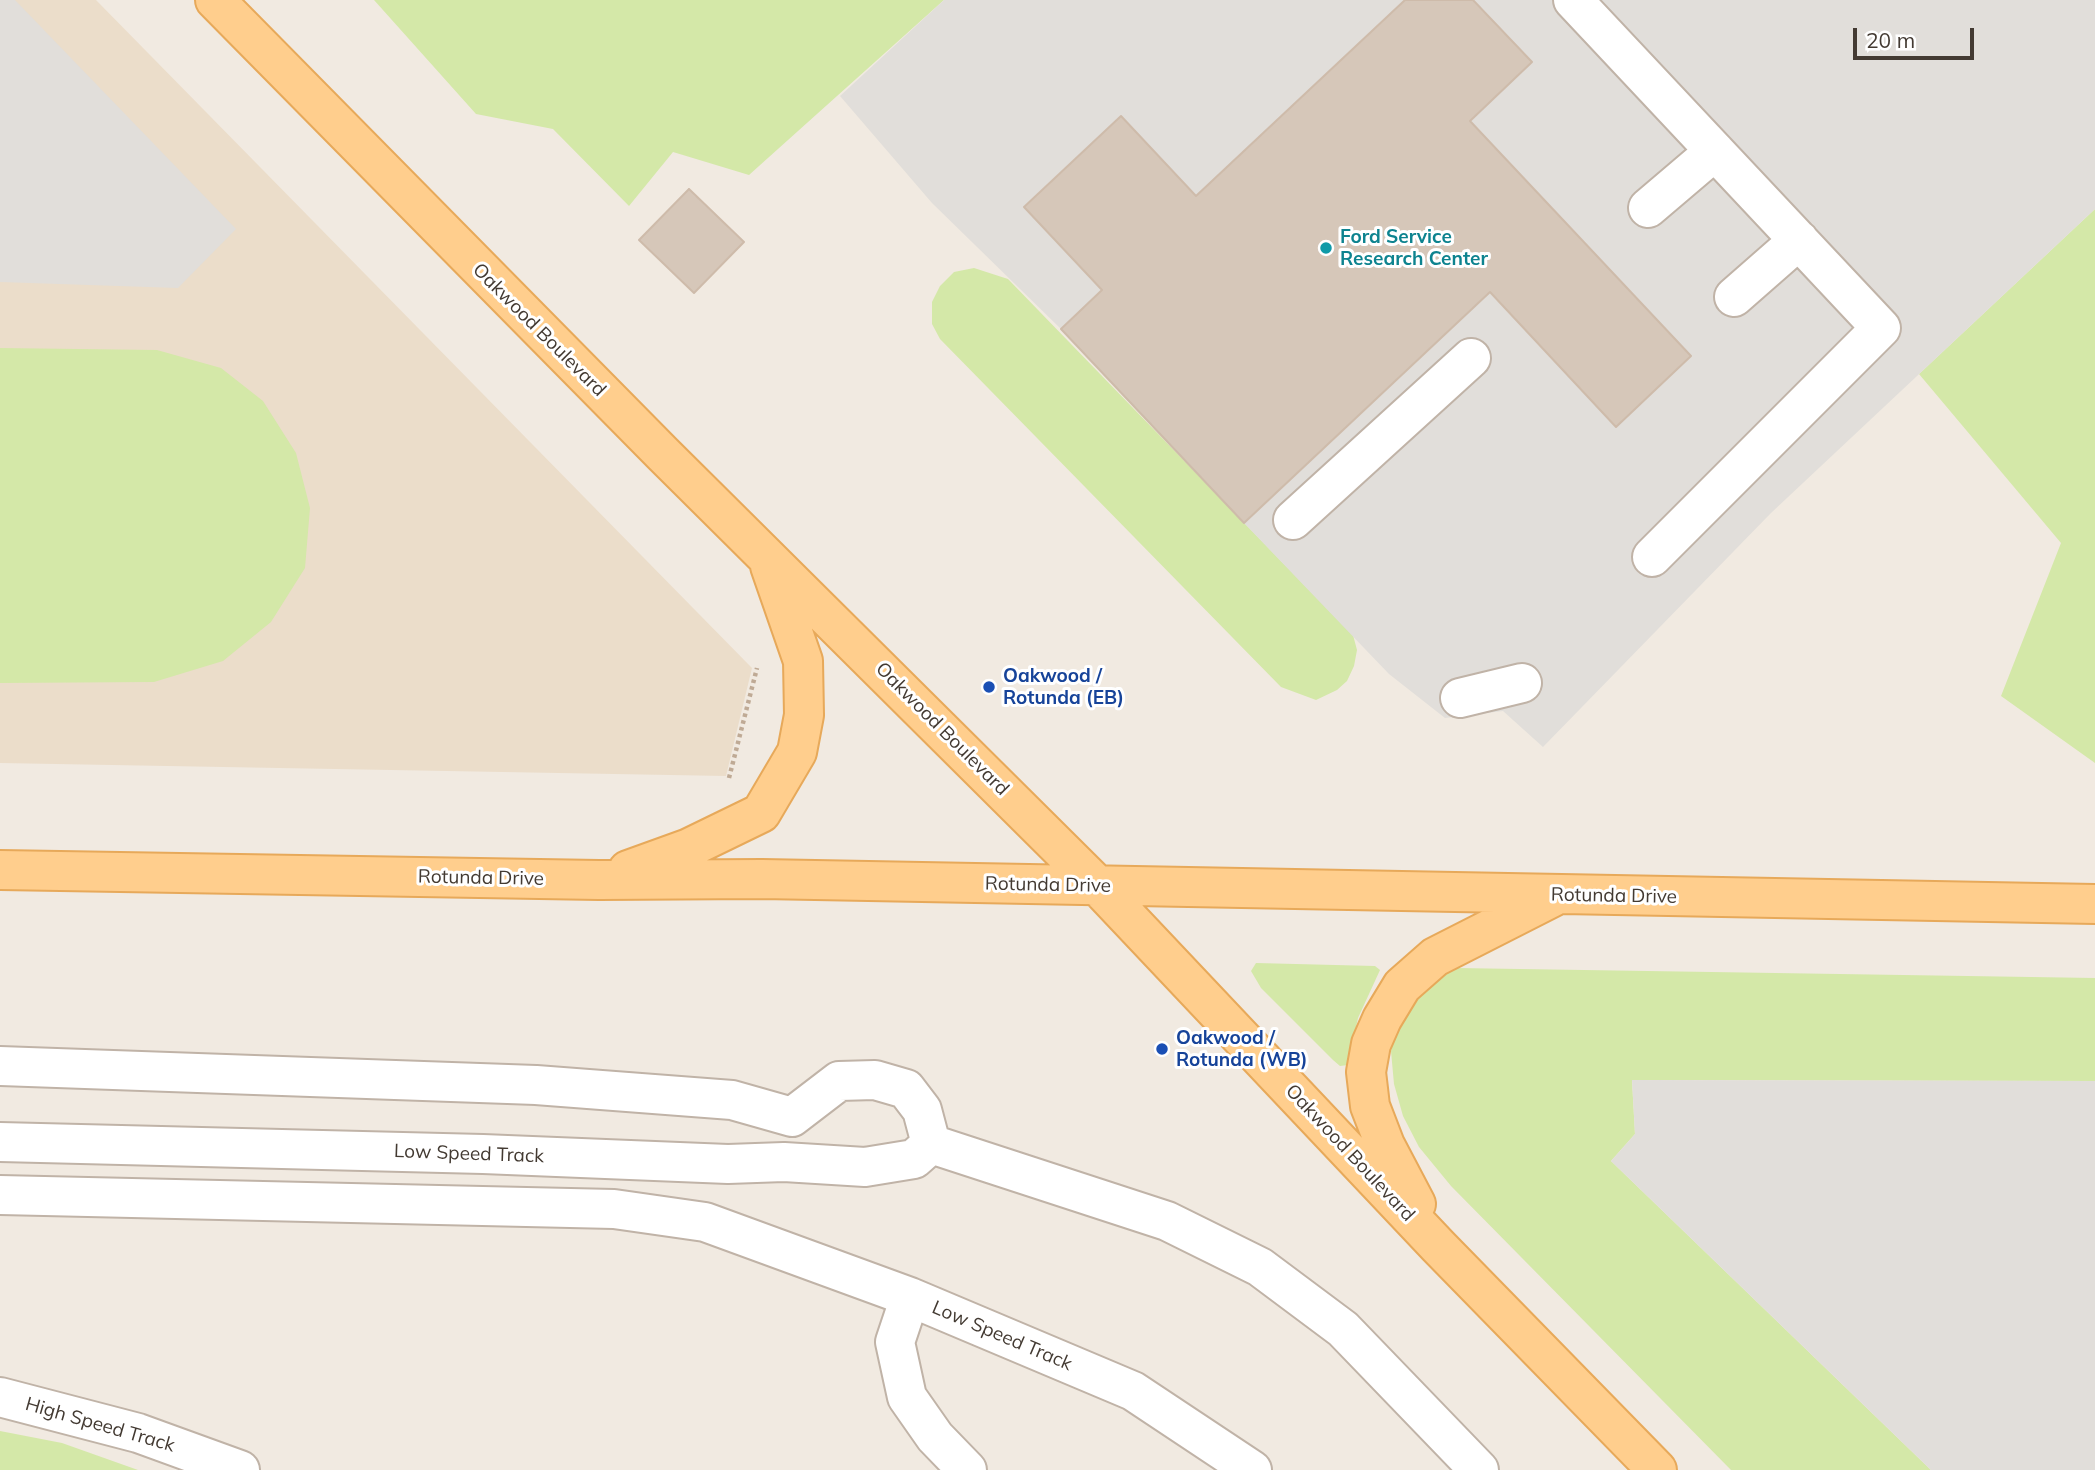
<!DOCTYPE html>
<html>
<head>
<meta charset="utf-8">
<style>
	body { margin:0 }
	#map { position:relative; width:2095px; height:1470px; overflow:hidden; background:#f1eae1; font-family:Mulish,sans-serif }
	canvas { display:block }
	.scale { position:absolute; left:1853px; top:28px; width:121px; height:32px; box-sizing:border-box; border:4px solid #433a32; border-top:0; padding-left:9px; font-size:21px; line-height:24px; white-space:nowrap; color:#433a32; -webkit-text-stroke:5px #fff; paint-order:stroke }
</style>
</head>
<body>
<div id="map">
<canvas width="2095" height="1470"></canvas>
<div class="scale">20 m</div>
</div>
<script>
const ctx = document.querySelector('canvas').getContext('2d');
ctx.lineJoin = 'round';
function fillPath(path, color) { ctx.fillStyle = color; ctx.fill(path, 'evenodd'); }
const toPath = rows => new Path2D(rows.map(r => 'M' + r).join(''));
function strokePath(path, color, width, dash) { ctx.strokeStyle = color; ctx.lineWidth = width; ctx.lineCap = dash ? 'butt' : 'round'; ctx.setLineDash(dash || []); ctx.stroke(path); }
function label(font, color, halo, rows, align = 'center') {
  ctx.font = font + ' Mulish,sans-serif'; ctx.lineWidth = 6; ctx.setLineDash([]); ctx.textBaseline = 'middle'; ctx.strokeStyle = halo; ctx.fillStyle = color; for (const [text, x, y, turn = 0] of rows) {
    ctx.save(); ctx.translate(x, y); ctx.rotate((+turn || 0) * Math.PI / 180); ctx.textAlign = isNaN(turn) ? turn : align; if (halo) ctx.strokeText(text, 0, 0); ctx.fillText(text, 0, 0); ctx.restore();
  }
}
fillPath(toPath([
	[0,0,96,0,752,668,726,776,0,763]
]), '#ebddca');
fillPath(toPath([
	[374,0,944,0,749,175,673,152,629,206,553,129,476,114],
	[2095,209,2095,763,2001,696,2061,543,1919,374],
	[974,268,1008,279,1353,635,1357,650,1354,666,1347,681,1337,690,1316,700,1281,687,940,339,932,324,932,302,940,286,954,272],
	[0,348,157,350,221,368,263,401,296,453,310,508,305,568,271,622,223,661,154,682,0,683],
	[1256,963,1375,966,1380,970,1358,1018,1348,1065,1340,1066,1333,1060,1261,988,1251,971],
	[1456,968,2095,978,2095,1081,1632,1080,1635,1134,1611,1161,1931,1470,1731,1470,1451,1186,1419,1147,1403,1116,1394,1084,1391,1051,1398,1022,1419,988],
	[0,1431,62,1443,138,1470,0,1470]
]), '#d4e8a8');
fillPath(toPath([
	[0,0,15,0,236,229,178,288,0,282],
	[944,0,1405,0,1196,196,1121,116,1024,206,1102,290,1061,329,932,203,840,96],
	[1473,0,2095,0,2095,209,1771,513,1543,747,1503,711,1445,718,1389,674,1244,523,1490,292,1616,426,1470,121,1532,62],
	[1632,1080,2095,1081,2095,1470,1931,1470,1611,1161,1635,1134]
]), '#e1deda');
const building = toPath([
	[1405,0,1473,0,1532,62,1470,121,1691,356,1616,427,1490,292,1244,523,1061,329,1102,290,1024,207,1121,116,1196,196,1405,0],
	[689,189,744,242,694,293,639,240,689,189]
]);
fillPath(building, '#d6c7b9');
strokePath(building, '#cebbaa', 2);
const minor = toPath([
	[1573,0,1881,328,1652,557],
	[1648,208,1715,151],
	[1734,297,1799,240],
	[1293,520,1471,358],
	[1460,698,1522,683],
	[0,1066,536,1085,732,1100,792,1117,839,1081,875,1080,906,1089,922,1110,931,1144,1167,1221,1260,1267,1343,1329,1479,1470],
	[0,1142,483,1154,728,1164,784,1162,865,1167,914,1159,931,1144],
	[0,1195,614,1209,705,1222,910,1297,1133,1391,1252,1470],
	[910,1297,895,1342,907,1397,935,1437,967,1470],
	[0,1397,138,1433,240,1470]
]);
const major = toPath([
	[215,0,663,454,1098,886,1438,1246,1657,1470],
	[0,870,599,880,762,879,2095,904],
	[628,870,689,848,761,813,797,752,804,715,803,661,770,566],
	[1416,1204,1385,1145,1370,1106,1366,1072,1371,1044,1382,1019,1402,986,1435,957,1553,897]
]);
strokePath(minor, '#c0b3a7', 42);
strokePath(major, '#e7a95a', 42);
strokePath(toPath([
	[729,778,757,668]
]), '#bfaa95', 4.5, [3.5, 3.5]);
strokePath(minor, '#fff', 38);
strokePath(major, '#ffce8d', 38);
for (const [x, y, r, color] of [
	[1326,248,7,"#0f9aa8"],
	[989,687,7,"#1a4fb4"],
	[1162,1049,7,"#1a4fb4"]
]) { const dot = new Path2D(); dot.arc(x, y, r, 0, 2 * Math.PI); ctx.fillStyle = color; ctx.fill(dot); strokePath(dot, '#fff', 2.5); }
label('bold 19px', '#0d838f', '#fff', [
	["Ford Service",1340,237],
	["Research Center",1340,259]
], 'left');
label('19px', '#433a32', '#fff', [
	["Oakwood Boulevard",539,330,45],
	["Oakwood Boulevard",942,729,45],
	["Rotunda Drive",481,878,1],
	["Rotunda Drive",1048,885,1],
	["Rotunda Drive",1614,896,1],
	["Oakwood Boulevard",1350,1153,47],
	["Low Speed Track",469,1154,2],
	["Low Speed Track",1002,1336,23],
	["High Speed Track",100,1425,16]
]);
label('bold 19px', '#164399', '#fff', [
	["Oakwood /",1003,676],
	["Rotunda (EB)",1003,698],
	["Oakwood /",1176,1038],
	["Rotunda (WB)",1176,1060]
], 'left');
</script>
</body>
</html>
